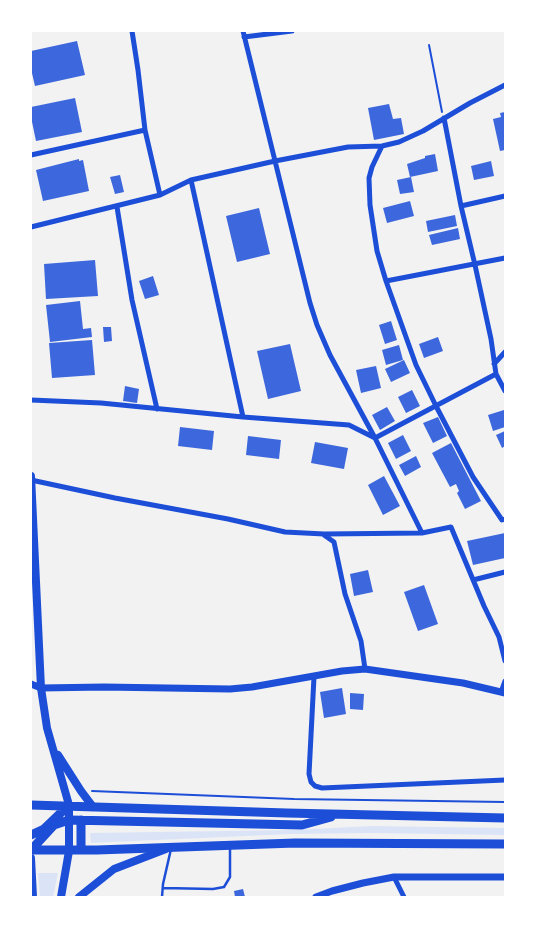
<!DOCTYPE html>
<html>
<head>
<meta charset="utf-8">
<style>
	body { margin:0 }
	#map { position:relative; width:536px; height:928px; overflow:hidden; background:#f2f2f2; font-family:Lato,sans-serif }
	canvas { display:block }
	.frame { position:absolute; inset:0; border:32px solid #fff; pointer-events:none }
</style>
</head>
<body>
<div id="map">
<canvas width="536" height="928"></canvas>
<div class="frame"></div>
</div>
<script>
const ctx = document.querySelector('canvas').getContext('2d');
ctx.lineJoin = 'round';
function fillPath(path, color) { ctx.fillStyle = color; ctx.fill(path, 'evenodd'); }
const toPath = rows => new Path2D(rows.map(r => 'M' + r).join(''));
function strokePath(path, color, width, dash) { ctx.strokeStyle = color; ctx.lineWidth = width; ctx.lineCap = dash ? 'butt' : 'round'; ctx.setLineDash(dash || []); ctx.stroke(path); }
fillPath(toPath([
	[372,826,505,828,505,835,372,833,291,834,91,843,90,833,290,830],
	[38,873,58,873,53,897,40,897]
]), '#dbe4f7');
fillPath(toPath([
	[77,41,85,75,35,86,31,69,31,51],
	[75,98,82,132,36,141,31,117,31,107],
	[389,104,393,119,401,118,404,134,374,140,368,108],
	[505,112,505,150,500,151,493,119,501,117,500,113],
	[435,154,438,171,410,177,407,164,425,158,425,156],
	[79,159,79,161,83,160,89,191,43,201,36,170],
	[491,161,494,176,474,180,471,166],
	[120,175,124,192,115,194,110,177],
	[411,177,414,192,400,194,397,180],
	[410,201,414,216,387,223,383,208],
	[259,208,270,254,237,262,226,216],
	[455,215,457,226,428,232,426,221],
	[458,228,460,239,432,245,429,235],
	[95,260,98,296,46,299,44,264],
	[153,276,159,295,145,299,139,281],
	[80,301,83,329,91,328,92,337,50,342,46,305],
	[391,321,397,340,385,344,379,325],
	[103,327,111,327,112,341,104,342],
	[438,337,443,351,424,358,419,344],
	[92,340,95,375,52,378,49,343],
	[290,344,301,391,268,399,257,351],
	[399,345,403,360,386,365,382,350],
	[404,360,410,373,391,382,385,369],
	[376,366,381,388,361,393,356,370],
	[125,386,139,389,137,403,123,401],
	[412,390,420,406,406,413,398,397],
	[387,407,395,421,380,430,372,415],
	[504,410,505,427,493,431,488,415],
	[438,417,447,436,433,443,423,423],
	[180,427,214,431,212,450,178,446],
	[505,431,505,446,502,448,496,435],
	[403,435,411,451,396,459,388,443],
	[248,436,281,440,279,459,246,455],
	[315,442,348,448,344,469,311,463],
	[451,443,481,501,465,509,457,493,459,491,456,484,450,487,432,453],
	[416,456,421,467,405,476,399,465],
	[384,476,400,506,383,515,368,485],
	[505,533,505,558,473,565,467,541],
	[368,570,373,592,354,596,350,574],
	[424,585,438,624,418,631,404,592],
	[342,688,346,714,324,718,320,692],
	[350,693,364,694,363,710,350,709],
	[243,889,245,897,235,897,234,891]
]), '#3d67dc');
strokePath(toPath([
	[429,45,442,112],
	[92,791,294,799,505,802]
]), '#1d4ed8', 2);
strokePath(toPath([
	[163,888,213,889,224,887,230,877,230,849],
	[162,897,163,884,171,849]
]), '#1d4ed8', 2.5);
strokePath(toPath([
	[132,31,138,70,145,130,160,195],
	[243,31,310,303,317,325,330,355,375,438,422,533,451,527,484,606,499,637,505,661],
	[244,37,292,31],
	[444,118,461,206,475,265,491,339,496,374,505,391],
	[382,146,372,167,369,178,370,205,377,251,386,281,416,365,436,406,473,477,502,520,505,519],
	[31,155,145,130],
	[191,180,243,417],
	[461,206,505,196],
	[117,207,132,300,157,409],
	[31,227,160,195,191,180,275,161,348,147,382,146,399,142,423,131,470,103,505,85],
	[386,281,505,258],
	[494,364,505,352],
	[31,400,101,403,243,417,349,425,375,438,496,374],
	[31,480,115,498,228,519,285,532,324,534,422,533],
	[324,535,334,542,345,594,361,641,365,669],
	[473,580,505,572],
	[314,677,309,774,311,782,315,786,322,788,505,780],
	[501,692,505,681],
	[394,877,404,897]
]), '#1d4ed8', 5);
strokePath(toPath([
	[31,684,41,688,104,687,230,689,252,687,342,671,365,669,463,683,505,693],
	[316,897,332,891,363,883,394,877,505,877]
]), '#1d4ed8', 7);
strokePath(toPath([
	[31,476,41,688,47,728,69,805,69,851,61,897],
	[58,755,81,791,93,807],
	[31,858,33,897],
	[79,897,114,869,166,849]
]), '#1d4ed8', 8);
strokePath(toPath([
	[31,805,287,813,505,818],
	[81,820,81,850],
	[31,835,44,829,69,805],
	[31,850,97,850,295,843,505,844],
	[31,850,54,825,69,820,302,825,331,817]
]), '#1d4ed8', 9);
</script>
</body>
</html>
